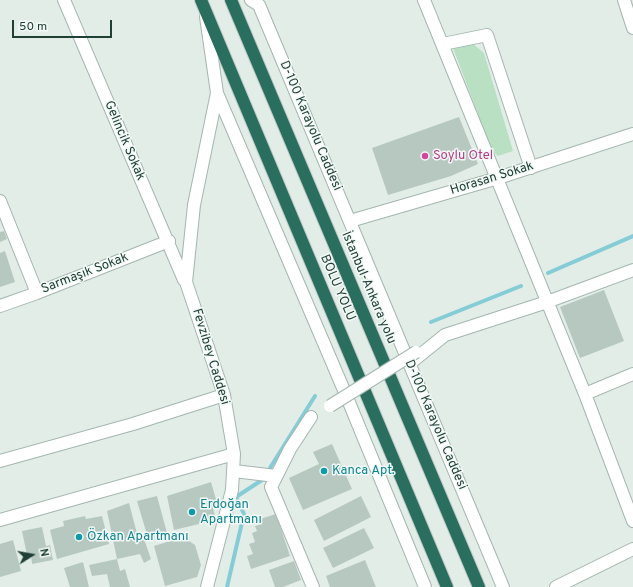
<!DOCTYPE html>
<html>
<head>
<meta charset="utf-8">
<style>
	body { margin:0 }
	#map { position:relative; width:633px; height:587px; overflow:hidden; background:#e2ede8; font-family:Overpass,sans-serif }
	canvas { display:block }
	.north { position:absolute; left:12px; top:535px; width:40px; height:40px; -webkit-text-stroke:3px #f3f9f6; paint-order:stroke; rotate:79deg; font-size:11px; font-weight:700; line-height:16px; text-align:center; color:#204037 }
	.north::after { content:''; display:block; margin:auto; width:14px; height:18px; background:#204037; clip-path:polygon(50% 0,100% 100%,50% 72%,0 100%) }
	.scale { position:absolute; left:12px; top:20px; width:100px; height:18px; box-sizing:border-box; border:2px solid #204037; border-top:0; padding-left:5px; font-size:12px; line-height:14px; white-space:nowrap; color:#204037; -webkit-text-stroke:3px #f3f9f6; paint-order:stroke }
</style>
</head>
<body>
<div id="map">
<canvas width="633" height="587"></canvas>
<div class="north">N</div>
<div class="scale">50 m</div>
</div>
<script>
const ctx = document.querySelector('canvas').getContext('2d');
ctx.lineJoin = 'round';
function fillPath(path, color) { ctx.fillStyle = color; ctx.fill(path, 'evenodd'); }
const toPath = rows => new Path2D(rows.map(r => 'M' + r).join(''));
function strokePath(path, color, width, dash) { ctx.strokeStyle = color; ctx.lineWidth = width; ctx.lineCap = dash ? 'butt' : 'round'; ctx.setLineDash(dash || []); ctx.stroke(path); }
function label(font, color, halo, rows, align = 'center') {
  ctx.font = font + ' Overpass,sans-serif'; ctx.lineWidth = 3; ctx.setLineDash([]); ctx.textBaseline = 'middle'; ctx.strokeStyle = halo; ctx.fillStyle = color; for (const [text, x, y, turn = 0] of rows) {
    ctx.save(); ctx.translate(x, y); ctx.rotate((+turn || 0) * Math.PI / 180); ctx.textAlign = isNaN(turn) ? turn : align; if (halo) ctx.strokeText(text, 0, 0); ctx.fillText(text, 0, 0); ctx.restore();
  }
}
fillPath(toPath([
	[473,44,484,53,513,151,498,156,492,151,453,48]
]), '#b9e0c3');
strokePath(toPath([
	[548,273,633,236],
	[431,322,521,286],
	[270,468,315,396],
	[227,587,244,514,236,497,262,480]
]), '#86ccd6', 4);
fillPath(toPath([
	[459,117,478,164,451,176,388,195,372,148],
	[4,231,7,239,0,242,0,232],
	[5,251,15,282,0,287,0,253],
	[604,290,624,341,580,358,560,307],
	[332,444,352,489,303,510,289,478,319,464,313,452],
	[211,482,217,503,212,504,216,520,174,530,167,496],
	[157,496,167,533,148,538,137,501],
	[361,496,371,517,324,541,314,520],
	[129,503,139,541,144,539,151,559,144,563,140,554,117,559,107,511],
	[276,514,290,556,251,569,247,556,253,554,249,544,255,542,252,533,257,531,255,526,259,525,257,520],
	[85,516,86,519,102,516,109,544,57,559,50,530,64,526,63,521],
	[42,527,46,546,50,545,53,560,32,564,31,554,27,555,22,531],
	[364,528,374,548,333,568,323,548],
	[183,537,195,545,201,565,197,577,165,586,154,546],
	[13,540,21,571,0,577,0,544],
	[117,559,120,571,125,569,130,587,110,587,107,574,92,576,89,565],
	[365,560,376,587,330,587,326,576],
	[294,561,301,580,283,587,275,587,269,570],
	[83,562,89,587,70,587,64,568]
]), '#b7c8c1');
const minor = toPath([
	[64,0,184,280],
	[251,0,259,5,503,587],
	[424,0,585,394,633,521],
	[624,0,633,28],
	[206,17,217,93,346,395,425,587],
	[443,44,487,35,531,168],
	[0,201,37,293],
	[350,221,498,178,633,134],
	[0,306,37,293,169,241],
	[409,364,445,335,547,302,633,270],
	[585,394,633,374],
	[311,417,290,449,271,487,313,587],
	[0,461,133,424,224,395],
	[234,471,276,476],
	[0,520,234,454,224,395,186,282,194,205,217,93],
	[207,587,232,490,234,454],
	[556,587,633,549]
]);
const highway = toPath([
	[201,0,447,587],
	[231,0,479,587]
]);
strokePath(minor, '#a4b6af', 14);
strokePath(highway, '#c1cac7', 14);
strokePath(minor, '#fff', 12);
strokePath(highway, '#2a6e5f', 12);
const minorBridge = toPath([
	[330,406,416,352]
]);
strokePath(minorBridge, '#a4b6af', 14, []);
strokePath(minorBridge, '#fff', 12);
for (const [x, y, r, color] of [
	[425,156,4,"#d1479c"],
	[324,471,4,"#0f9aa8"],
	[192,512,4,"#0f9aa8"],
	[79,537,4,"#0f9aa8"]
]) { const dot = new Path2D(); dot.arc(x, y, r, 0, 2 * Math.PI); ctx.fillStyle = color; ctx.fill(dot); strokePath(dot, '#f3f9f6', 1.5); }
label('13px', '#204037', '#f3f9f6', [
	["D-100 Karayolu Caddesi",310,126,67],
	["Gelincik Sokak",124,141,67],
	["Horasan Sokak",492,179,-17],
	["Sarmaşık Sokak",85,274,-21],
	["BOLU YOLU",337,288,67],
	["İstanbul-Ankara yolu",368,288,67],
	["Fevzibey Caddesi",210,357,73],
	["D-100 Karayolu Caddesi",435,425,67]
]);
label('13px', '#b23c85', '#f3f9f6', [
	["Soylu Otel",433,156]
], 'left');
label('13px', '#0d838f', '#f3f9f6', [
	["Kanca Apt.",332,471],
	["Erdoğan",200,505],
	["Apartmanı",200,520],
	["Özkan Apartmanı",87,537]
], 'left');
</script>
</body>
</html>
